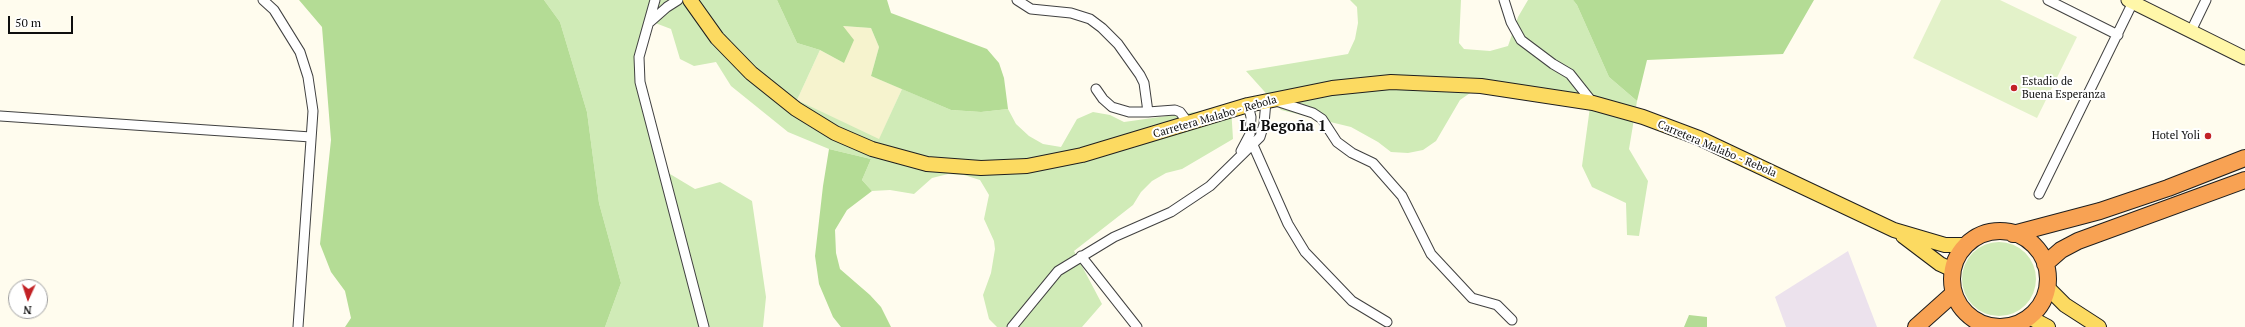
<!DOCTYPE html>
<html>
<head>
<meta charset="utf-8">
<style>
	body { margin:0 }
	#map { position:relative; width:2245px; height:327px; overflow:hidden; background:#fffcee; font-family:"PT Serif",serif }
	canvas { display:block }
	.north { position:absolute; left:8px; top:279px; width:40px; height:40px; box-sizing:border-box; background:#fff; border:1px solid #9f9f9f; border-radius:50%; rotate:183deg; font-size:11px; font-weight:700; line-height:16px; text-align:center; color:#0e0e0e }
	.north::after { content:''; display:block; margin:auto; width:14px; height:18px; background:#c22125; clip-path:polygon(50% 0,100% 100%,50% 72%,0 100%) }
	.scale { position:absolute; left:8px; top:16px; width:65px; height:18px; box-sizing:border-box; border:2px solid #0e0e0e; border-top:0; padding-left:5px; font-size:12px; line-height:14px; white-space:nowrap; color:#0e0e0e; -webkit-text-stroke:3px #fff; paint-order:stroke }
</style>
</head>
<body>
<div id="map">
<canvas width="2245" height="327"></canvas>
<div class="north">N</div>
<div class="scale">50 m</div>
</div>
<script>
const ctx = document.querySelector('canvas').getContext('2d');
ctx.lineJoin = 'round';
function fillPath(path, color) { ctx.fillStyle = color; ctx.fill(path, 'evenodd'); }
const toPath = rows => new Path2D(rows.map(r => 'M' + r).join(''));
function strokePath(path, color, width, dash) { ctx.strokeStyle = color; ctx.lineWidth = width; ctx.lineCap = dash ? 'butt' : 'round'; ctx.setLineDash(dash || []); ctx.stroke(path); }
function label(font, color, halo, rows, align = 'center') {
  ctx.font = font + ' "PT Serif",serif'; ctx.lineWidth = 4; ctx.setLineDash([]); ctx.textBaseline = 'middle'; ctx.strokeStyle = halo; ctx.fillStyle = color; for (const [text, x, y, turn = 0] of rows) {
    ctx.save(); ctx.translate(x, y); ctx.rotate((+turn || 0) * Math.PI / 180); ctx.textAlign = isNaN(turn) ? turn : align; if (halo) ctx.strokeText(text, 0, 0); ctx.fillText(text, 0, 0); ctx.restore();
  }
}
fillPath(toPath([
	[1848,251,1877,327,1786,327,1775,297]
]), '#ece2ed');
fillPath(toPath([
	[843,26,871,28,879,47,871,76,902,89,879,140,797,100,820,50,844,63]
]), '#f6f3ce');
fillPath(toPath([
	[544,0,777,0,797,43,820,50,797,100,879,139,902,89,951,110,981,112,1008,109,1016,124,1029,136,1043,144,1061,147,1077,119,1093,112,1110,115,1124,122,1231,107,1233,139,1182,169,1166,173,1152,181,1141,192,1133,205,1074,251,1102,304,1082,327,997,327,989,319,983,295,991,273,995,249,994,241,984,219,989,195,980,180,964,175,948,174,932,178,914,194,890,190,872,191,862,180,871,159,829,149,788,132,731,86,716,62,694,66,680,59,671,29,650,21,641,53,640,79,665,171,695,189,720,182,752,201,766,297,763,327,605,327,621,283,599,203,587,112,560,22],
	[1350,0,1461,0,1459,43,1464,49,1490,51,1508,46,1518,17,1528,0,1573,0,1577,5,1609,77,1637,101,1629,149,1648,181,1639,236,1627,235,1626,203,1592,187,1582,166,1590,107,1473,91,1460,100,1436,141,1423,150,1408,153,1391,152,1378,142,1351,127,1281,110,1246,71,1348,54,1355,39,1358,23,1357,7],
	'1962 279a37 37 0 1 1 74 0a37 37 0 1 1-74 0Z'
]), '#d0ebb7');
fillPath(toPath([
	[299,0,544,0,560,22,587,112,599,203,621,283,605,327,345,327,351,318,345,291,331,272,320,244,331,140,322,27],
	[777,0,887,0,891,13,987,49,999,63,1004,78,1008,109,981,112,951,110,871,76,879,47,871,28,843,26,854,40,844,63,820,50,797,43],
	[1573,0,1814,0,1783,54,1647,60,1637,101,1609,77,1577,5],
	[829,149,871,159,862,180,872,191,847,210,835,230,836,253,840,269,870,295,881,307,891,327,841,327,833,317,819,284,815,256,823,186],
	[1689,315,1707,317,1707,327,1684,327]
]), '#b4dc95');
fillPath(toPath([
	[1941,0,2000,0,2077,37,2037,118,1913,58]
]), '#e3f2c9');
const street = toPath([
	[263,0,274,10,300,52,308,77,313,111,298,327],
	[655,0,639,57,640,82,704,327],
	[1017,0,1031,9,1071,13,1090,19,1102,28,1118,44,1140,75,1144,83,1148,112,1175,110,1180,112,1189,124],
	[1504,0,1511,22,1521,40,1553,64,1570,74,1593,103],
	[2048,0,2118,35],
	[650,22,667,7,678,0],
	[2191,31,2206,0],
	[1096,89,1103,99,1112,107,1129,112,1148,112],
	[1276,101,1313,113,1322,119,1337,142,1352,153,1373,163,1402,196,1431,254,1472,298,1497,305,1512,320],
	[0,116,311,137],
	[1253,145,1288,224,1305,252,1352,301,1387,322],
	[1241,151,1250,134,1251,117,1248,105],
	[2039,194,2134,0],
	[1081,256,1137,327],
	[1012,327,1058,271,1114,237,1171,212,1210,186,1260,137,1264,124,1266,101]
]);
const secondary = toPath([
	[2128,0,2245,58]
]);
const primary = toPath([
	[690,0,717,38,751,73,796,109,835,133,872,149,927,164,981,168,1027,166,1082,155,1248,105,1332,88,1391,82,1481,86,1593,103,1643,117,1699,138,1894,230,1945,245,1967,245],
	[1903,236,1940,264,1953,270],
	[2047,287,2065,305,2099,327],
	[2029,317,2048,327]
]);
const highway = toPath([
	'1952 279a48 48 0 1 1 96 0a48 48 0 1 1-96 0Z',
	[2013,234,2100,211,2168,188,2245,158],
	[2045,264,2061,250,2078,241,2245,180],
	[1916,327,1954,293]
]);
strokePath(street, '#414141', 11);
strokePath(secondary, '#303030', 15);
strokePath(primary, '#1f1f1f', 16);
strokePath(highway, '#1f1f1f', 18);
strokePath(street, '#fff', 9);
strokePath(secondary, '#fff7a9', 13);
strokePath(primary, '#fcda61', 14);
strokePath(highway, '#f8a253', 16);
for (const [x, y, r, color] of [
	[2014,88,4,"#c22125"],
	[2208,136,4,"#c22125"]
]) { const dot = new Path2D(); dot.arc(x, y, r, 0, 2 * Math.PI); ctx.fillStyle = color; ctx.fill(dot); strokePath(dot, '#fff', 1.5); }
label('11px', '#0e0e0e', '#fff', [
	["Estadio de",2022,82],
	["Buena Esperanza",2022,95],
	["Hotel Yoli",2200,136,"right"]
], 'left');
label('11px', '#0e0e0e', '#fff', [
	["Carretera Malabo - Rebola",1215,117,-16],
	["Carretera Malabo - Rebola",1717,149,23]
]);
label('bold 15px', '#0e0e0e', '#fff', [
	["La Begoña 1",1283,127]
]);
</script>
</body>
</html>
